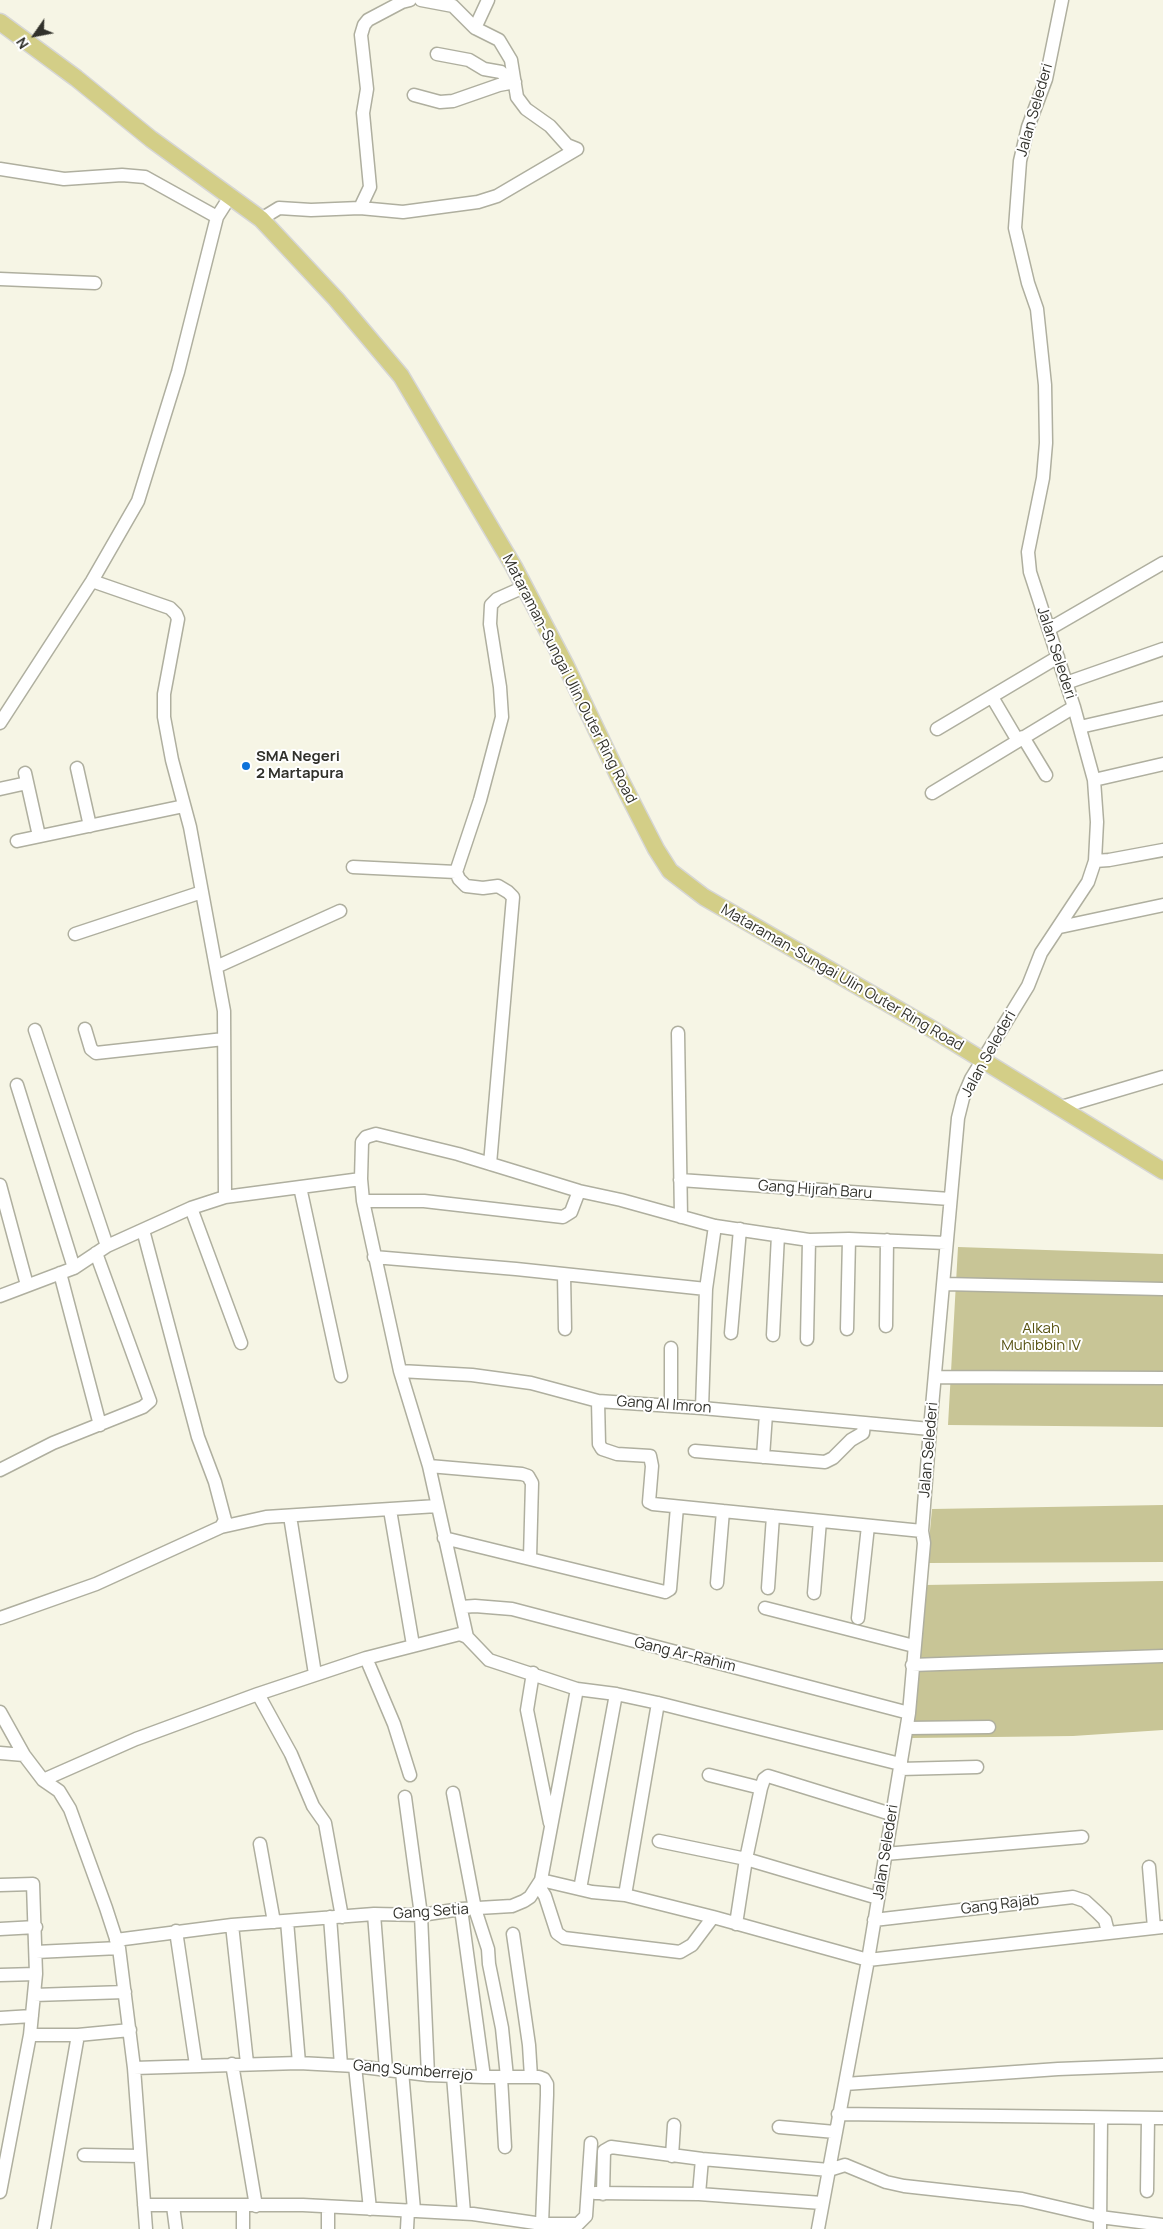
<!DOCTYPE html>
<html>
<head>
<meta charset="utf-8">
<style>
	body { margin:0 }
	#map { position:relative; width:1163px; height:2229px; overflow:hidden; background:#f6f5e5; font-family:Manrope,sans-serif }
	canvas { display:block }
	.north { position:absolute; left:10px; top:10px; width:50px; height:50px; -webkit-text-stroke:4px #fff; paint-order:stroke; rotate:237deg; font-size:14px; font-weight:700; line-height:20px; text-align:center; color:#31312b }
	.north::after { content:''; display:block; margin:auto; width:18px; height:22px; background:#31312b; clip-path:polygon(50% 0,100% 100%,50% 72%,0 100%) }
</style>
</head>
<body>
<div id="map">
<canvas width="1163" height="2229"></canvas>
<div class="north">N</div>
</div>
<script>
const ctx = document.querySelector('canvas').getContext('2d');
ctx.lineJoin = 'round';
function fillPath(path, color) { ctx.fillStyle = color; ctx.fill(path, 'evenodd'); }
const toPath = rows => new Path2D(rows.map(r => 'M' + r).join(''));
function strokePath(path, color, width, dash) { ctx.strokeStyle = color; ctx.lineWidth = width; ctx.lineCap = dash ? 'butt' : 'round'; ctx.setLineDash(dash || []); ctx.stroke(path); }
function label(font, color, halo, rows, align = 'center') {
  ctx.font = font + ' Manrope,sans-serif'; ctx.lineWidth = 4; ctx.setLineDash([]); ctx.textBaseline = 'middle'; ctx.strokeStyle = halo; ctx.fillStyle = color; for (const [text, x, y, turn = 0] of rows) {
    ctx.save(); ctx.translate(x, y); ctx.rotate((+turn || 0) * Math.PI / 180); ctx.textAlign = isNaN(turn) ? turn : align; if (halo) ctx.strokeText(text, 0, 0); ctx.fillText(text, 0, 0); ctx.restore();
  }
}
fillPath(toPath([
	[958,1247,1163,1254,1163,1427,948,1425],
	[1163,1505,1163,1562,927,1563,932,1509],
	[1163,1581,1163,1730,1073,1736,912,1738,925,1585]
]), '#c8c596');
const minor = toPath([
	[421,0,453,6,475,28,499,40,511,60,517,97,526,109,550,126,567,145,577,149],
	[475,28,488,0],
	[437,54,469,60,484,69,501,72,511,82],
	[414,95,440,102,453,101,499,85,515,82],
	[0,169,64,179,122,175,145,177,217,217],
	[360,208,370,187,363,113,367,89,361,35,364,25,368,20,402,2,410,0],
	[261,219,279,208,311,210,360,208,403,212,478,202,497,196,577,149],
	[0,279,95,283],
	[92,581,170,608,176,614,178,619,164,694,164,717,172,760,190,827,224,1011,225,1197],
	[1049,629,1163,563],
	[1066,683,1163,649],
	[992,697,1018,741],
	[0,723,92,581,138,501,178,372,217,217,231,195],
	[1080,727,1163,708],
	[937,729,1058,657],
	[1023,737,1046,775],
	[77,768,90,826],
	[25,773,39,836],
	[1094,780,1163,764],
	[0,789,27,783],
	[932,793,1074,707],
	[17,841,184,806],
	[1095,861,1109,860,1163,850],
	[353,867,456,872,459,879,466,886,483,888,498,886,508,892,513,897,490,1164],
	[456,872,480,800,502,717,500,687,490,624,491,605,497,599,524,587],
	[1060,927,1163,905],
	[75,934,202,892],
	[216,967,340,911],
	[85,1029,91,1049,96,1053,224,1039],
	[35,1030,107,1246],
	[678,1033,681,1217],
	[17,1085,74,1268],
	[1058,1108,1163,1077],
	[680,1180,950,1199],
	[0,1185,27,1285],
	[300,1187,341,1376],
	[363,1201,424,1201,563,1217,571,1212,579,1191],
	[191,1208,241,1343],
	[143,1230,198,1437,215,1482,225,1520,221,1527,266,1517,437,1506],
	[374,1257,516,1269,706,1289],
	[60,1273,100,1425],
	[564,1274,565,1329],
	[944,1284,1163,1289],
	[0,1296,74,1268,107,1246,191,1208,225,1197,361,1179],
	[886,1326,887,1240],
	[847,1329,849,1239],
	[731,1333,740,1229],
	[773,1335,778,1235],
	[807,1339,809,1240],
	[671,1348,671,1406],
	[400,1371,472,1375,531,1383,598,1401,702,1408,930,1429],
	[935,1377,1163,1378],
	[598,1401,599,1444,602,1449,617,1454,650,1456,652,1466,649,1502,653,1504,922,1531],
	[702,1408,706,1289,715,1226],
	[695,1451,825,1462,833,1458,851,1440,863,1433,864,1423],
	[763,1457,766,1414],
	[429,1466,522,1474,528,1476,532,1483,530,1558],
	[0,1470,53,1443,143,1407,150,1401,96,1253],
	[390,1510,413,1645],
	[290,1516,315,1674],
	[444,1538,665,1592,670,1589,677,1507],
	[717,1583,723,1511],
	[768,1588,773,1516],
	[814,1593,820,1521],
	[461,1607,475,1606,512,1609,909,1713],
	[765,1608,914,1646],
	[0,1618,96,1584,221,1527],
	[858,1618,868,1526],
	[467,1637,429,1466,400,1371,363,1201,361,1179,362,1142,366,1137,376,1134,458,1154,579,1191,621,1200,715,1226,809,1240,849,1239,946,1243],
	[366,1658,394,1724,410,1775],
	[912,1665,1163,1656],
	[533,1673,527,1710,550,1823],
	[258,1694,291,1754,313,1806,325,1823,342,1917],
	[0,1712,24,1755,43,1780,59,1791,70,1809,106,1908,119,1948,134,2068,146,2229],
	[907,1728,989,1727],
	[0,1753,24,1755],
	[900,1769,977,1767],
	[709,1775,761,1788],
	[43,1780,136,1739,258,1694,366,1658,460,1634,467,1637,489,1660,577,1689,616,1694,658,1703,900,1764],
	[453,1793,475,1909,488,1949,489,1964,502,2028,507,2077],
	[405,1797,421,1915,428,2075],
	[659,1841,746,1859,878,1898],
	[260,1844,274,1922],
	[885,1854,1082,1837],
	[1149,1867,1154,1928],
	[541,1880,592,1892,625,1895,713,1917,868,1960,1163,1927],
	[0,1885,33,1884,36,1974,30,2035,0,2192],
	[537,1888,540,1888,545,1896,557,1933,564,1938,680,1952,692,1945,713,1917],
	[580,1889,616,1694],
	[625,1895,658,1703],
	[461,1909,484,2077],
	[374,1914,386,2069],
	[330,1917,341,2065],
	[874,1920,1073,1897,1085,1901,1097,1912,1105,1920,1108,1932],
	[287,1921,299,2063],
	[736,1924,746,1859,761,1788,764,1779,768,1776,891,1814],
	[232,1925,247,2063],
	[0,1929,36,1927],
	[176,1931,196,2065],
	[513,1934,529,2045,531,2077],
	[116,1940,232,1925,374,1914,421,1915,461,1909,512,1906,524,1901,530,1897,541,1880,577,1689],
	[36,1952,119,1948],
	[0,1975,36,1974],
	[34,1995,125,1992],
	[0,2018,32,2016],
	[30,2035,78,2035,130,2030],
	[232,2064,256,2206],
	[355,2066,370,2209],
	[134,2068,299,2063,355,2066,428,2075,484,2077,539,2077,544,2079,547,2084,547,2095,542,2224],
	[402,2071,414,2210],
	[453,2076,464,2213],
	[501,2077,505,2147],
	[845,2084,1058,2069,1163,2065],
	[838,2114,1163,2118],
	[779,2127,835,2132],
	[84,2155,140,2156],
	[672,2156,674,2125],
	[1147,2191,1148,2118],
	[595,2193,699,2194,822,2203],
	[603,2194,604,2151,611,2147,702,2159,829,2170,845,2165,886,2182,904,2186,1022,2199,1100,2217,1163,2225],
	[699,2194,702,2159],
	[144,2205,303,2205,473,2214,542,2224,578,2224,586,2216,591,2143],
	[173,2206,176,2229],
	[243,2206,243,2229],
	[44,2229,78,2035],
	[328,2229,328,2207],
	[407,2229,408,2210],
	[818,2229,868,1960,909,1713,924,1543,922,1531,930,1429,958,1118,963,1098,971,1079,1028,986,1041,953,1088,882,1095,861,1097,822,1094,780,1074,707,1030,572,1028,552,1043,478,1046,443,1045,385,1037,309,1028,283,1015,228,1020,161,1028,127,1046,79,1062,0],
	[1100,2229,1101,2118]
]);
const major = toPath([
	[0,22,76,78,151,139,261,219,336,299,401,376,514,567,566,666,618,775,656,849,670,871,704,897,932,1029,1163,1171]
]);
strokePath(minor, '#afaf9f', 15);
strokePath(major, '#d6d6d5', 19);
strokePath(minor, '#fff', 12);
strokePath(major, '#d3ce87', 16);
for (const [x, y, r, color] of [
	[246,766,5,"#0d72da"]
]) { const dot = new Path2D(); dot.arc(x, y, r, 0, 2 * Math.PI); ctx.fillStyle = color; ctx.fill(dot); strokePath(dot, '#fff', 2); }
label('15px', '#31312b', '#fff', [
	["Jalan Selederi",1035,110,-74],
	["Jalan Selederi",1056,653,72],
	["Mataraman-Sungai Ulin Outer Ring Road",569,679,63],
	["Mataraman-Sungai Ulin Outer Ring Road",842,978,30],
	["Jalan Selederi",989,1054,-61],
	["Gang Hijrah Baru",815,1190,4],
	["Gang Al Imron",664,1405,4],
	["Jalan Selederi",929,1450,-85],
	["Gang Ar-Rahim",685,1655,14],
	["Jalan Selederi",886,1852,-81],
	["Gang Rajab",1000,1905,-7],
	["Gang Setia",431,1912,-4],
	["Gang Sumberrejo",413,2071,5]
]);
label('bold 15px', '#31312b', '#fff', [
	["SMA Negeri",256,757],
	["2 Martapura",256,774]
], 'left');
label('15px', '#575212', '#fff', [
	["Alkah",1041,1329],
	["Muhibbin IV",1041,1346]
]);
</script>
</body>
</html>
